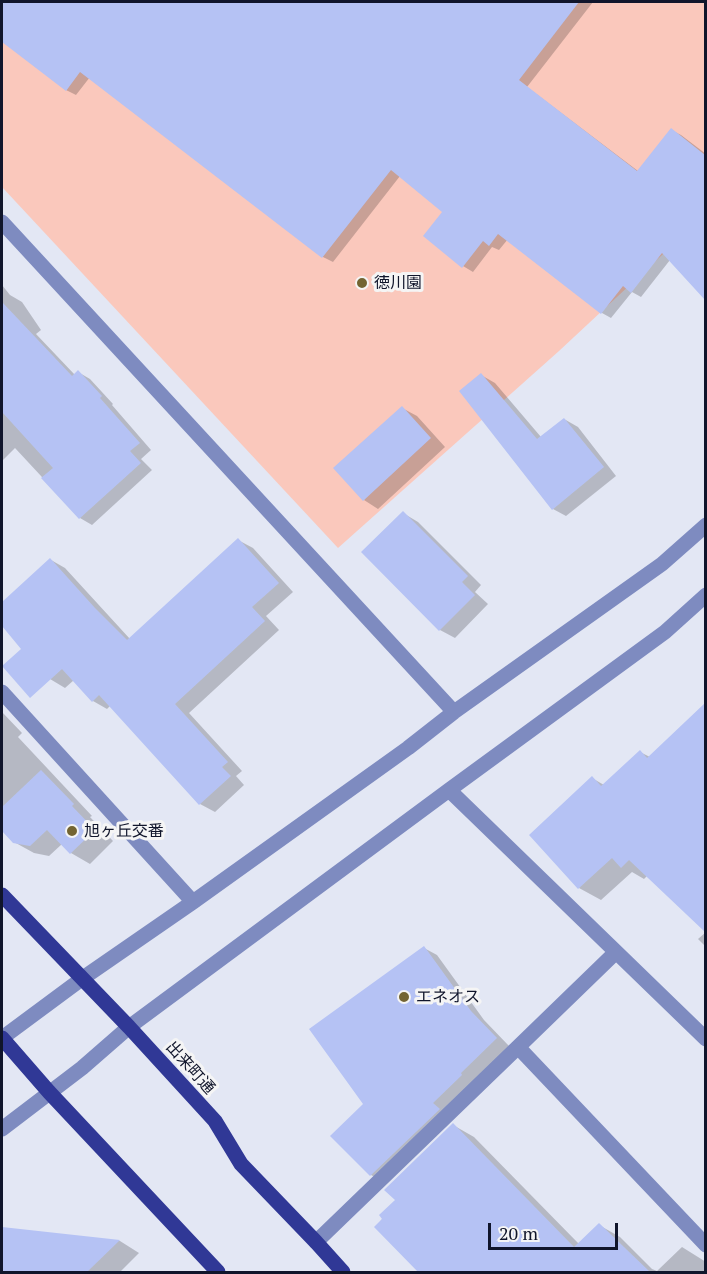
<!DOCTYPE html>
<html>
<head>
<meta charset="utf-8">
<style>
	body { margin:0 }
	#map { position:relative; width:707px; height:1274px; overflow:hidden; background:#e3e7f4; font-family:"PT Serif",serif }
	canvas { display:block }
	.frame { position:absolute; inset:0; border:3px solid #10152b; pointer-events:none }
	.scale { position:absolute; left:488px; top:1223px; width:130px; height:27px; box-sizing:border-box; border:3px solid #10152b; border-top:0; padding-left:8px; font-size:18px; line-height:21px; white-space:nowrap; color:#10152b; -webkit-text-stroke:4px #f5f5f5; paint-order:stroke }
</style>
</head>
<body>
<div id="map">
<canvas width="707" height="1274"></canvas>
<div class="frame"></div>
<div class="scale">20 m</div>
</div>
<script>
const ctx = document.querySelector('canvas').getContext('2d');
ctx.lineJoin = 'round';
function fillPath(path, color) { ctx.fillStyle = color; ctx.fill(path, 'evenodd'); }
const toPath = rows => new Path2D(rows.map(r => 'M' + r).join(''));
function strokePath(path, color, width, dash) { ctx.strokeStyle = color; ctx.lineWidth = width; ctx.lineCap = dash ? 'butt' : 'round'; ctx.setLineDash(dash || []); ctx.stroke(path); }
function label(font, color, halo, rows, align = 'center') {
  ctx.font = font + ' "PT Serif","Noto Sans JP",serif'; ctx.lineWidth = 6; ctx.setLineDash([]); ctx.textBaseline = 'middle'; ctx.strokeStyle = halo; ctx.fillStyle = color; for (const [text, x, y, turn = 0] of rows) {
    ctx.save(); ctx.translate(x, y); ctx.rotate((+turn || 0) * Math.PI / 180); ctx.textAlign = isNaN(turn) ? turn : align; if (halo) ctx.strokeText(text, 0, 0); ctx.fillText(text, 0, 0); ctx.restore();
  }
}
fillPath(toPath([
	[2,2,705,2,705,215,559,351,338,548,2,187]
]), '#fac8bc');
fillPath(toPath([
	[2,2,593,2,527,87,638,171,671,130,681,135,706,154,706,298,670,260,641,297,632,292,611,318,602,313,508,239,499,250,492,247,473,272,463,266,444,212,400,176,333,262,323,257,90,77,76,95,66,90,2,40],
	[2,285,10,295,22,302,41,330,36,334,75,375,78,372,90,379,113,404,112,405,151,450,141,459,152,470,92,525,80,518,15,448,2,461],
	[481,375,495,383,541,437,564,419,578,427,616,476,566,516,553,509],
	[402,408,417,416,445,447,378,509,364,500],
	[403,513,418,522,481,585,475,592,488,604,455,638,440,630],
	[238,540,253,548,293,592,266,616,279,630,189,713,242,771,236,776,244,785,215,812,200,804,111,705,107,709,93,701,74,680,65,688,50,679,2,624,2,604,51,560,65,568,130,639],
	[706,705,706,930,648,875,644,879,632,872,601,900,579,888,592,778,604,785,640,752,650,757],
	[2,712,22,733,18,737,92,816,90,817,113,841,90,864,71,853,62,844,49,856,34,853,14,842,2,829],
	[706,932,706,947,698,939],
	[424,948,437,955,484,1020,509,1046,384,1182,371,1175,365,1104],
	[453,1125,474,1137,579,1244,599,1225,620,1237,652,1269,657,1271,682,1247,706,1262,706,1272,420,1272,376,1227],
	[2,1228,120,1241,139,1253,120,1272,2,1272]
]), '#0003');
fillPath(toPath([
	[2,2,579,2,519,80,637,171,671,128,705,155,705,300,662,253,631,293,623,286,601,314,498,234,489,246,483,241,462,268,423,236,442,212,391,170,322,258,80,72,66,91,2,42],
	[2,302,72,376,78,370,102,396,100,398,140,443,130,451,141,463,79,519,41,478,53,468,2,412],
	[481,373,537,439,564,418,604,467,552,510,459,391],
	[402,406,431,438,363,501,333,468],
	[403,511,468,576,462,582,475,595,439,631,361,552],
	[238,538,279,583,252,607,265,621,175,704,228,762,222,767,231,776,199,805,99,695,92,702,62,669,30,698,2,666,21,649,2,626,2,602,50,558,95,608,127,640],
	[705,703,705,932,629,860,621,868,612,858,578,889,529,835,592,776,601,786,640,750,647,758],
	[41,770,74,804,72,806,95,830,70,854,47,830,30,846,13,843,2,831,2,807],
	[424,946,471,1011,497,1038,461,1073,462,1075,433,1103,440,1109,370,1176,330,1136,363,1104,309,1029],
	[453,1123,574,1247,599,1223,650,1272,418,1272,374,1227,382,1219,379,1215,395,1200,384,1190],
	[2,1227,120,1240,87,1272,2,1272]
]), '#b5c2f4');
strokePath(toPath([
	[2,222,454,712],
	[2,692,193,902],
	[449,790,706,1039],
	[616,952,518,1047,706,1245],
	[2,1038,83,978,193,902,408,748,454,712,662,564,706,525],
	[2,1129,82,1068,129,1027,449,790,665,632,706,595],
	[316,1242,518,1047]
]), '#7e8bc0', 15);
strokePath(toPath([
	[2,895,129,1027,215,1121,241,1164,316,1242,343,1272],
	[2,1038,49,1092,218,1272]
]), '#303896', 15);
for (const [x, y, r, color] of [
	[362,283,6,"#736432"],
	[72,831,6,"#736432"],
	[404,997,6,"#736432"]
]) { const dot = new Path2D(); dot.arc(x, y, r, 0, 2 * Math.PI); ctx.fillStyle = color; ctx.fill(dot); strokePath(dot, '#f5f5f5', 2); }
label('16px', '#10152b', '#f5f5f5', [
	["徳川園",374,283],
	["旭ヶ丘交番",84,831],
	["エネオス",416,997]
], 'left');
label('16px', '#10152b', '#f5f5f5', [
	["出来町通",190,1068,48]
]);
</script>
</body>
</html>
